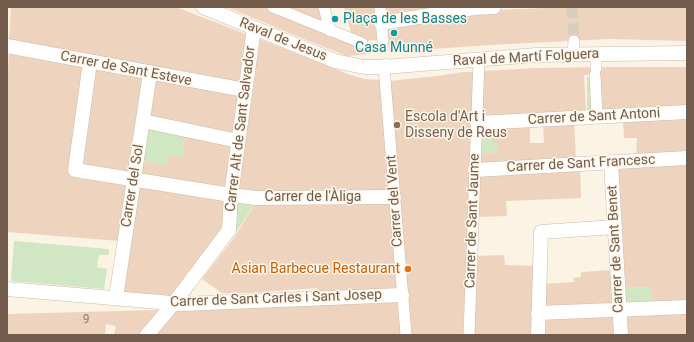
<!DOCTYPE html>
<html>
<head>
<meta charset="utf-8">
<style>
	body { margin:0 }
	#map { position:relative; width:694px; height:342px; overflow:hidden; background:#fbf3e4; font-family:Roboto,sans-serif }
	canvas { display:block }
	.frame { position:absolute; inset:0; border:8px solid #725b4b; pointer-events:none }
</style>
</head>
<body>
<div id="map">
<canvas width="694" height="342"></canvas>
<div class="frame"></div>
</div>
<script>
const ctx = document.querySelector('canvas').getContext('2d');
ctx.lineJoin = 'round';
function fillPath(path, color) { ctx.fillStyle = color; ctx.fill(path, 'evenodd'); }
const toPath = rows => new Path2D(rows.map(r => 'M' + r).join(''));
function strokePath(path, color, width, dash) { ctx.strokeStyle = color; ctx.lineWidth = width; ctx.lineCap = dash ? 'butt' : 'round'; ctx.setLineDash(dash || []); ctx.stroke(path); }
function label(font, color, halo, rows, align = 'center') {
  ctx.font = font + ' Roboto,sans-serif'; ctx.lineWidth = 3; ctx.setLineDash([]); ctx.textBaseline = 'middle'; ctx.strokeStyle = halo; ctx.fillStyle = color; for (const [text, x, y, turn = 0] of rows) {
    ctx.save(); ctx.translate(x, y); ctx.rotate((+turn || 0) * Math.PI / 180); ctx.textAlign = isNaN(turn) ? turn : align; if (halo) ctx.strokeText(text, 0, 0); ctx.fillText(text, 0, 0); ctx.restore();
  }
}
fillPath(toPath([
	[587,77,592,77,593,115,587,115],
	[147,127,185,135,182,158,168,156,166,165,141,161],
	[493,127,493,144,498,144,498,152,481,153,482,128],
	[234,199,256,202,229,243,230,231],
	[14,241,109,249,109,255,99,255,97,267,107,269,104,289,11,281],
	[651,287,652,302,624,304,623,288]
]), '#d1e7c4');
fillPath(toPath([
	[11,7,176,7,248,35,241,86,9,43],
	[227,7,268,7,368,49,368,54,347,56,299,37],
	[279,7,320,7,325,24],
	[344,7,376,7,379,40,362,41,352,36],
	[382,7,446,7,387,18],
	[572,7,687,8,687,41,609,39,490,45,389,52,386,26,495,10],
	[257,38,348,74,364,79,381,80,391,194,236,191],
	[9,52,85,66,69,175,128,184,119,241,7,232,7,90],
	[613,67,687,67,687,109,599,113,595,75,584,75,586,114,482,120,484,71,536,68],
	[94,69,144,78,129,175,79,166],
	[463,72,474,72,463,335,410,335,389,81,438,76],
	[154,78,240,95,234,136,148,118],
	[687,116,687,153,636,156,637,138,624,138,623,120],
	[574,122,576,159,480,164,481,153,498,152,498,144,493,145,493,127,530,125,530,143,544,143,543,124],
	[185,135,233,145,227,190,139,176,141,161,166,165,168,156,182,158],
	[687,163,687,301,652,302,651,287,623,288,615,167],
	[580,169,581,198,506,201,507,216,478,217,480,174],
	[137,186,226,200,222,226,224,227,171,298,121,294],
	[386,201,392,205,398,291,318,296,317,288,250,293,222,293,202,279,234,238,256,202],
	[504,255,505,265,536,266,533,335,473,335,476,256],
	[613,270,615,305,542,308,543,284,574,282,573,278,581,277,581,272],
	[398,300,401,335,155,335,177,309],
	[158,310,158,315,140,335,114,335,116,326,106,324,105,335,8,335,7,329,7,314],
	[687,311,687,335,625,335,624,314],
	[616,315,617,335,542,335,542,319]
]), '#eed3be');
strokePath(toPath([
	[572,7,574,41]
]), '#d9cdbe', 11, [11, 5.5]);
const pedestrian = toPath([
	[273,7,362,43],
	[324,7,330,31],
	[380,7,383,41],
	[573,54,574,41],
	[596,54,596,68],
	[386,64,384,67,406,335],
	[595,75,597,117],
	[469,335,479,59]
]);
const minor = toPath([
	[203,7,335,61,364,67,384,67,536,55,687,53],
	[381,23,474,8,494,7],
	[7,46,245,90],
	[90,62,75,170,231,195,256,198,394,197],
	[143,121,238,141],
	[477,123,687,112],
	[611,162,621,335],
	[475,170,687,158],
	[7,289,183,304,402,295],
	[116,298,150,73],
	[538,313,687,307],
	[147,335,174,303,229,230,231,195,254,28],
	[538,335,541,232,615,227]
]);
strokePath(pedestrian, '#ccbbab', 12);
strokePath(minor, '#ccbbab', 15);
strokePath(pedestrian, '#fff', 11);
strokePath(minor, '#fff', 14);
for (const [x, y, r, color] of [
	[335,19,4,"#0f9aa8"],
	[394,33,4,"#0f9aa8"],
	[397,125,4,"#8d6e63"],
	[408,269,4,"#e8710a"]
]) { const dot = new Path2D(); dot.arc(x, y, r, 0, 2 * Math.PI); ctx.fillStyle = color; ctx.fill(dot); strokePath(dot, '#fef7ea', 1.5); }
label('12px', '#917968', null, [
	["9",86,320]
]);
label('14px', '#0d838f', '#fef7ea', [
	["Plaça de les Basses",343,19],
	["Casa Munné",394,48,"center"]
], 'left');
label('14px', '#725b4b', '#fef7ea', [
	["Raval de Jesus",283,40,22],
	["Raval de Martí Folguera",526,58,-3],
	["Carrer de Sant Esteve",126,69,11],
	["Carrer de Sant Antoni",594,117,-3],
	["Carrer Alt de Sant Salvador",241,129,-83],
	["Carrer de Sant Francesc",581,164,-3],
	["Carrer del Sol",133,186,-81],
	["Carrer de l'Àliga",313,197],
	["Carrer del Vent",395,201,-94],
	["Carrer de Sant Jaume",473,221,-88],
	["Carrer de Sant Benet",616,249,-93],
	["Carrer de Sant Carles i Sant Josep",276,299,-2]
]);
label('14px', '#785e54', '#fef7ea', [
	["Escola d'Art i",405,117],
	["Disseny de Reus",405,133]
], 'left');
label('14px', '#c56008', '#fef7ea', [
	["Asian Barbecue Restaurant",400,269]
], 'right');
</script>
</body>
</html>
